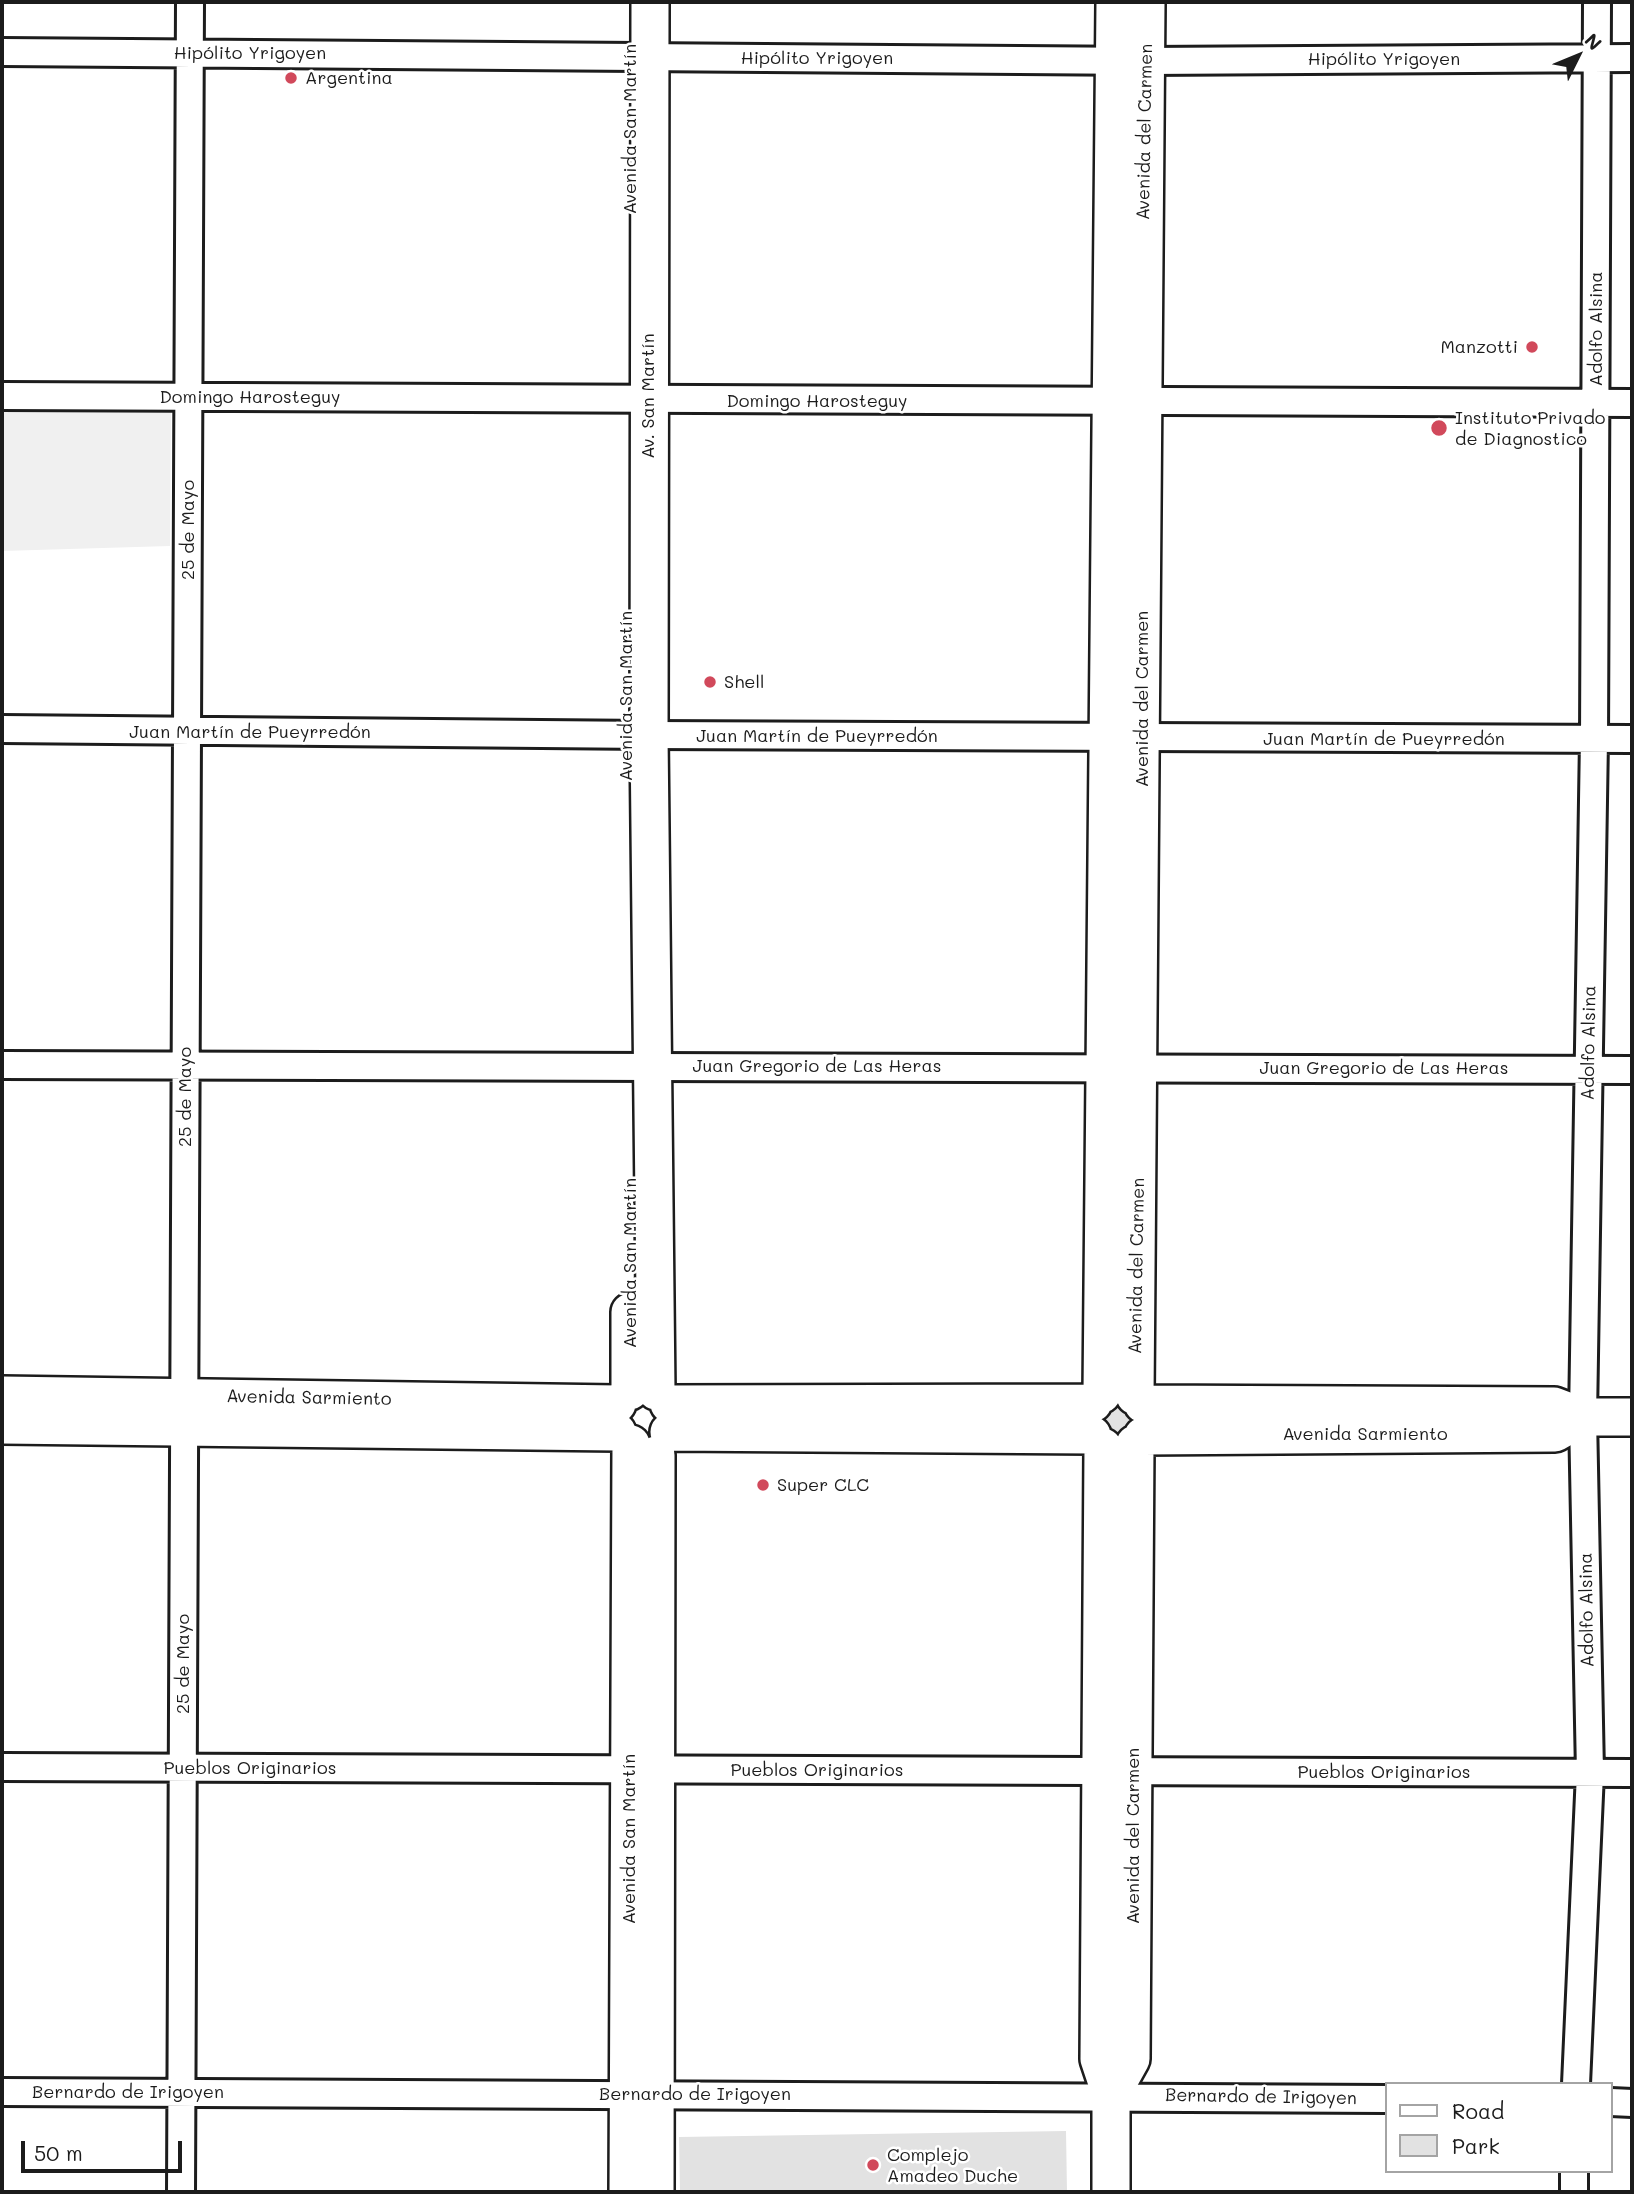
<!DOCTYPE html>
<html>
<head>
<meta charset="utf-8">
<style>
	body { margin:0 }
	#map { position:relative; width:1634px; height:2194px; overflow:hidden; background:#fff; font-family:Mali,sans-serif }
	canvas { display:block }
	.frame { position:absolute; inset:0; border:4px solid #1c1c1c; pointer-events:none }
	.legend { position:absolute; left:1385px; top:2082px; width:228px; height:91px; box-sizing:border-box; background:#fff; border:2px solid #a4a4a4; margin:0; padding:9px 12px; list-style:none; font-size:21px; color:#1c1c1c }
	.legend li { display:flex; align-items:center; gap:14px; height:35px }
	.legend b { width:35px; border:2px solid #a4a4a4 }
	.north { position:absolute; left:1543px; top:21px; width:70px; height:70px; -webkit-text-stroke:5px #fff; paint-order:stroke; rotate:47deg; font-size:19px; font-weight:700; line-height:28px; text-align:center; color:#1c1c1c }
	.north::after { content:''; display:block; margin:auto; width:24px; height:32px; background:#1c1c1c; clip-path:polygon(50% 0,100% 100%,50% 72%,0 100%) }
	.scale { position:absolute; left:21px; top:2141px; width:161px; height:32px; box-sizing:border-box; border:4px solid #1c1c1c; border-top:0; padding-left:9px; font-size:21px; line-height:24px; white-space:nowrap; color:#1c1c1c; -webkit-text-stroke:5px #fff; paint-order:stroke }
</style>
</head>
<body>
<div id="map">
<canvas width="1634" height="2194"></canvas>
<div class="frame"></div>
<ul class="legend">
<li><b style="height:9px;background:#fff"></b>Road</li>
<li><b style="height:19px;background:#e2e2e2"></b>Park</li>
</ul>
<div class="north">N</div>
<div class="scale">50 m</div>
</div>
<script>
const ctx = document.querySelector('canvas').getContext('2d');
ctx.lineJoin = 'round';
function fillPath(path, color) { ctx.fillStyle = color; ctx.fill(path, 'evenodd'); }
const toPath = rows => new Path2D(rows.map(r => 'M' + r).join(''));
function strokePath(path, color, width, dash) { ctx.strokeStyle = color; ctx.lineWidth = width; ctx.lineCap = dash ? 'butt' : 'round'; ctx.setLineDash(dash || []); ctx.stroke(path); }
function label(font, color, halo, rows, align = 'center') {
  ctx.font = font + ' Mali,sans-serif'; ctx.lineWidth = 5; ctx.setLineDash([]); ctx.textBaseline = 'middle'; ctx.strokeStyle = halo; ctx.fillStyle = color; for (const [text, x, y, turn = 0] of rows) {
    ctx.save(); ctx.translate(x, y); ctx.rotate((+turn || 0) * Math.PI / 180); ctx.textAlign = isNaN(turn) ? turn : align; if (halo) ctx.strokeText(text, 0, 0); ctx.fillText(text, 0, 0); ctx.restore();
  }
}
fillPath(toPath([
	[171,408,170,546,2,551,2,410]
]), '#f0f0f0');
fillPath(toPath([
	'1104 1420a14 14 0 1 1 28 0a14 14 0 1 1-28 0Z',
	[1066,2131,1067,2192,680,2192,679,2137]
]), '#e2e2e2');
const street = toPath([
	[2,52,1146,61,1632,58],
	[2,396,1632,403],
	[2,729,649,735,1632,739],
	[2,1065,1632,1070],
	[2,1767,1632,1773],
	[1576,2084,1590,1773,1583,1417,1594,739,1597,2],
	[2,2092,1387,2099],
	[1611,2102,1632,2103],
	[181,2192,190,2],
	[1574,2192,1574,2171]
]);
const secondary = toPath([
	[650,2,649,735,656,1391],
	[630,1312,630,1391],
	[1102,1394,1115,2],
	[2,1395,617,1404],
	[1135,1396,1146,2],
	[669,1404,1093,1403],
	[1143,1404,1554,1406,1583,1417,1632,1417],
	[2,1425,617,1432],
	[669,1432,1092,1435],
	[1143,1436,1555,1433,1583,1417],
	[1103,1447,1099,2059,1111,2095,1111,2192],
	[1111,2095,1131,2059,1135,1444],
	[628,2192,631,1444],
	[655,2192,656,1455]
]);
strokePath(street, '#1c1c1c', 32);
strokePath(secondary, '#1c1c1c', 42);
strokePath(street, '#fff', 26);
strokePath(secondary, '#fff', 37);
for (const [x, y, r, color] of [
	[291,78,7,"#d1495b"],
	[1532,347,7,"#d1495b"],
	[1439,428,9,"#d1495b"],
	[710,682,7,"#d1495b"],
	[763,1485,7,"#d1495b"],
	[873,2165,7,"#d1495b"]
]) { const dot = new Path2D(); dot.arc(x, y, r, 0, 2 * Math.PI); ctx.fillStyle = color; ctx.fill(dot); strokePath(dot, '#fff', 2.5); }
label('18px', '#1c1c1c', '#fff', [
	["Hipólito Yrigoyen",250,53],
	["Hipólito Yrigoyen",817,58],
	["Hipólito Yrigoyen",1384,59],
	["Avenida San Martín",630,129,-90],
	["Avenida del Carmen",1145,132,-89],
	["Adolfo Alsina",1596,329,-90],
	["Av. San Martín",648,396,-90],
	["Domingo Harosteguy",250,397],
	["Domingo Harosteguy",817,401],
	["25 de Mayo",188,530,-90],
	["Avenida San Martín",626,696,-90],
	["Avenida del Carmen",1142,699,-90],
	["Juan Martín de Pueyrredón",250,732],
	["Juan Martín de Pueyrredón",817,736],
	["Juan Martín de Pueyrredón",1384,739],
	["Adolfo Alsina",1589,1043,-89],
	["Juan Gregorio de Las Heras",817,1066],
	["Juan Gregorio de Las Heras",1384,1068],
	["25 de Mayo",185,1097,-90],
	["Avenida San Martín",630,1263,-90],
	["Avenida del Carmen",1137,1266,-89],
	["Avenida Sarmiento",309,1398,1],
	["Avenida Sarmiento",1365,1434],
	["Adolfo Alsina",1587,1610,-91],
	["25 de Mayo",183,1664,-90],
	["Pueblos Originarios",250,1768],
	["Pueblos Originarios",817,1770],
	["Pueblos Originarios",1384,1772],
	["Avenida del Carmen",1133,1836,-90],
	["Avenida San Martín",629,1839,-90],
	["Bernardo de Irigoyen",128,2092],
	["Bernardo de Irigoyen",695,2094],
	["Bernardo de Irigoyen",1261,2097,1]
]);
label('18px', '#1c1c1c', '#fff', [
	["Argentina",305,78],
	["Manzotti",1518,347,"right"],
	["Instituto Privado",1455,418],
	["de Diagnostico",1455,439],
	["Shell",724,682],
	["Super CLC",777,1485],
	["Complejo",887,2155],
	["Amadeo Duche",887,2176]
], 'left');
</script>
</body>
</html>
